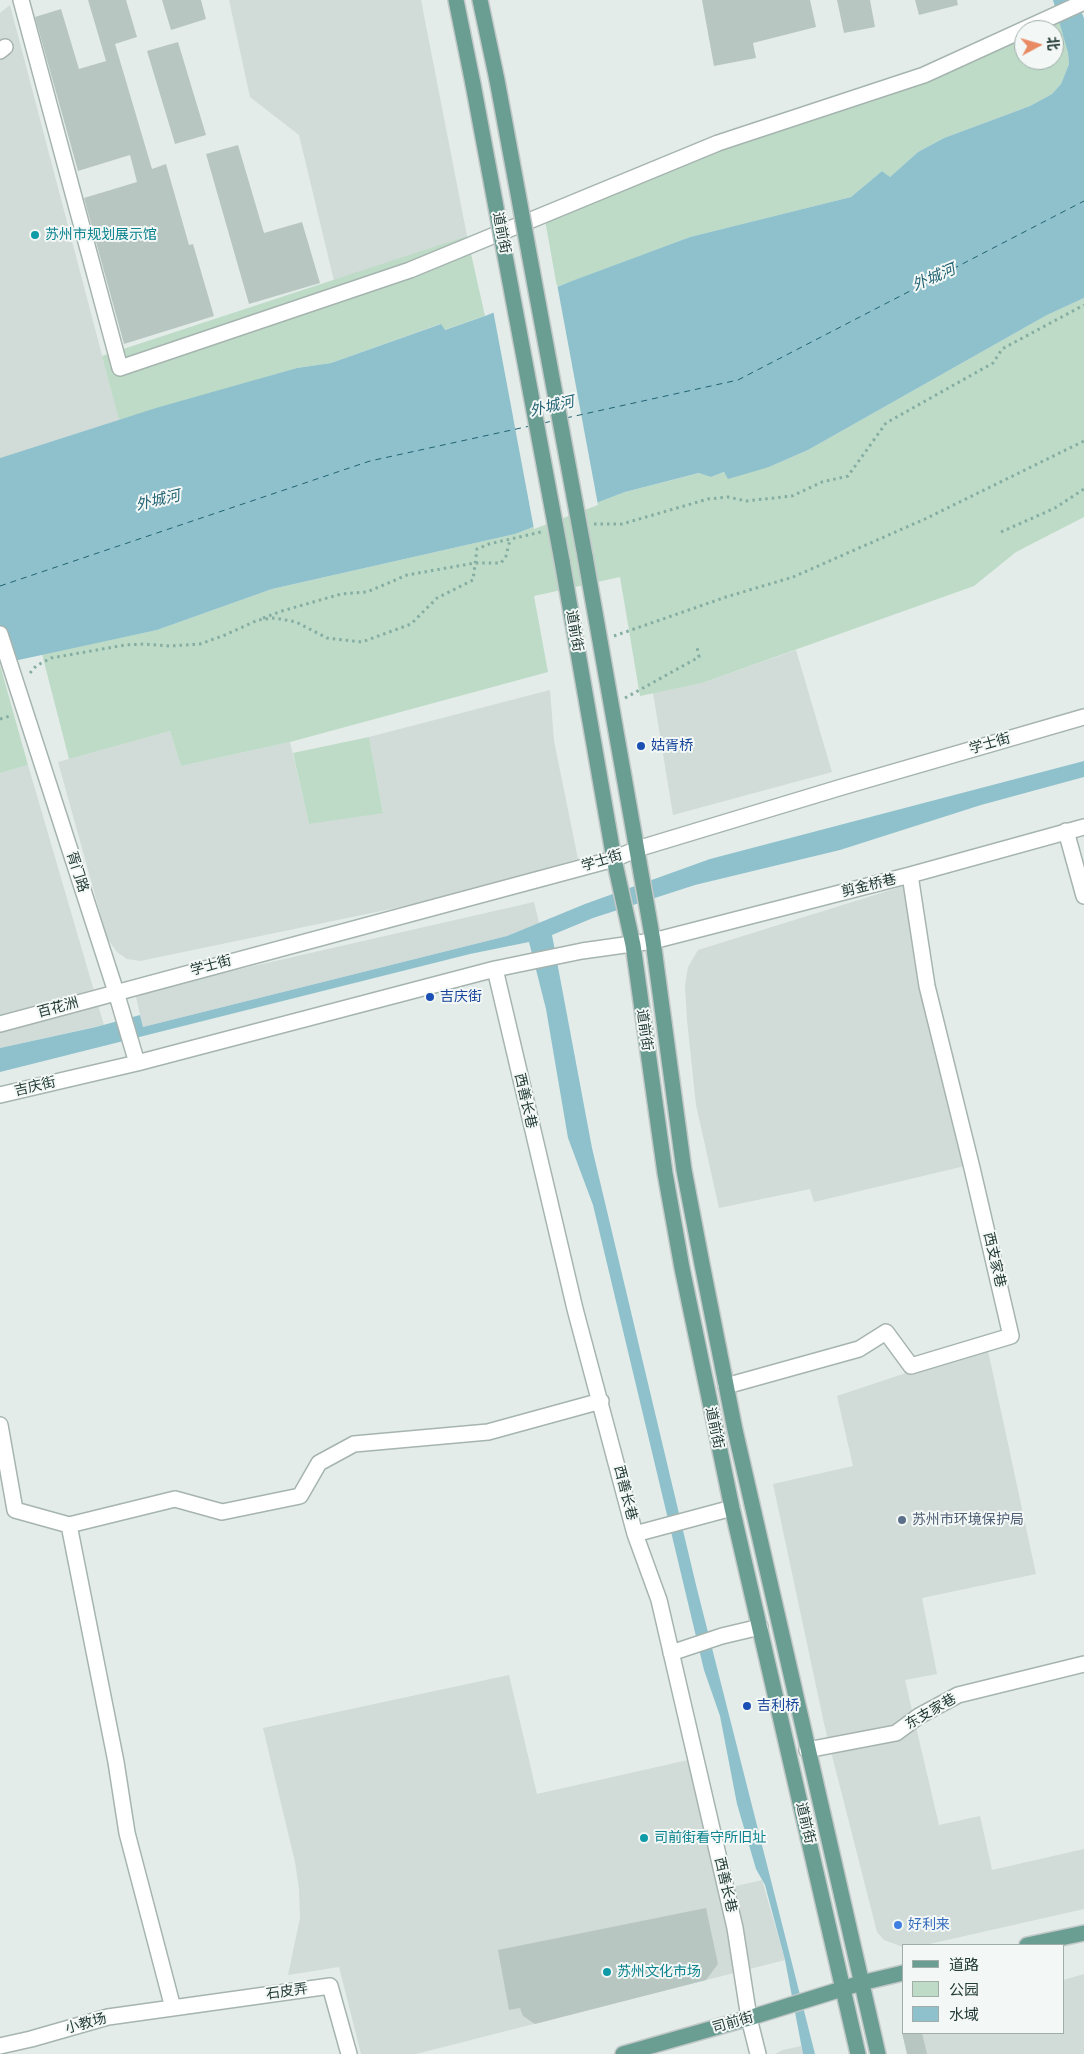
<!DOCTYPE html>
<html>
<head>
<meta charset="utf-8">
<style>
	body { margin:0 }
	#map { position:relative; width:1084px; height:2054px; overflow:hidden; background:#e3ece8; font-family:"Archivo Narrow","Noto Sans SC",sans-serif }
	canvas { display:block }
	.legend { position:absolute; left:902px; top:1944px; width:162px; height:90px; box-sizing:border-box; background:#f3f8f6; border:1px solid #a0ada9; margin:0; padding:6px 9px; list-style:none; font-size:15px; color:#243c36 }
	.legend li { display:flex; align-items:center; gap:10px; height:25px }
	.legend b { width:25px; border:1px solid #a0ada9 }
	.north { position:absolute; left:1014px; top:20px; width:50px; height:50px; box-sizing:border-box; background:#f3f8f6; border:1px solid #a0ada9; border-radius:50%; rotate:84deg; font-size:14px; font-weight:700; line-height:20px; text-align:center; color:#243c36 }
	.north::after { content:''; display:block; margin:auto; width:18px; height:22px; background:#e88a64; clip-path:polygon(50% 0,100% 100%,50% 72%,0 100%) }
</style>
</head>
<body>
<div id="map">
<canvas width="1084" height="2054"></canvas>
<ul class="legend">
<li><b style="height:6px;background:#6a9e93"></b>道路</li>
<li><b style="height:14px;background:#bddbc7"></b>公园</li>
<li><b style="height:14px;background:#8fc1cd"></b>水域</li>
</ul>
<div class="north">北</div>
</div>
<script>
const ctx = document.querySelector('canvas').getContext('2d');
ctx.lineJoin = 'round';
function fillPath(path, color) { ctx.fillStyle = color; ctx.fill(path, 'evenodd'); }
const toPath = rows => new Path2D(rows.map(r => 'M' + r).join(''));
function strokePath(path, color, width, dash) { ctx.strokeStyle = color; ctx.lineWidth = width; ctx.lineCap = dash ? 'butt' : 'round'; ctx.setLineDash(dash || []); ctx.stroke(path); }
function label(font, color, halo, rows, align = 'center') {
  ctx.font = font + ' "Archivo Narrow","Noto Sans SC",sans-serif'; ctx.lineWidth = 4; ctx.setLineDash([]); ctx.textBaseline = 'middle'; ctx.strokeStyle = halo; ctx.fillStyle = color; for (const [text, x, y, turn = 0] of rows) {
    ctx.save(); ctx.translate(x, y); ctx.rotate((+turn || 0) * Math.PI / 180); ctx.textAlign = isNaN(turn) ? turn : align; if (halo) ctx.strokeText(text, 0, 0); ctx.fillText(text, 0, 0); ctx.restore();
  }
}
fillPath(toPath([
	[229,0,421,0,467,236,334,281,299,135,250,97],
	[10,5,119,420,0,458,0,13],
	[796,650,832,772,673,815,653,693,702,683],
	[550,690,554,741,578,859,458,895,140,961,127,959,117,952,107,938,58,762,170,731,181,766,290,742,309,824,383,812,369,737],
	[28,765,104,1025,0,1048,0,773],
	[910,884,973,1164,814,1202,810,1189,719,1208,696,1105,687,1020,685,985,688,967,698,950],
	[534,902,539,923,507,936,143,1027,135,993],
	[987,1346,1036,1574,922,1598,937,1674,905,1680,939,1825,980,1816,992,1870,1084,1849,1084,1909,925,1945,903,1945,903,1947,884,1940,877,1932,825,1728,773,1484,853,1466,837,1396],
	[509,1675,537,1794,688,1760,719,1890,762,1880,785,1960,416,2054,361,2054,339,1967,288,1975,300,1918,299,1889,295,1862,263,1728],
	[1084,1974,1084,2054,916,2054,911,2033,1063,2033,1063,1980],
	[801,2046,803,2054,775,2054,783,2050]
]), '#d1dbd7');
fillPath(toPath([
	[1058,17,1068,53,1069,64,1061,84,1052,94,1030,106,944,138,918,152,890,177,882,171,851,197,690,237,557,287,545,220,717,147,1024,32,1024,60,1054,60,1054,30,1028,30],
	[467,236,485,316,444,330,440,324,331,363,297,368,119,420,102,356],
	[1084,298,1084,517,1016,552,974,586,702,683,640,696,620,577,534,596,548,672,290,742,181,766,170,731,69,759,42,654,157,630,272,589,515,534,625,492,700,473,711,477,725,472,769,467,808,450,1047,315],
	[0,665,28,765,0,773],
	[369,737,383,813,309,824,293,753]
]), '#bddbc7');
fillPath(toPath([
	[1053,0,1076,0,1084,18,1084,298,1047,315,808,450,769,467,728,479,724,472,711,477,699,473,625,492,515,534,272,589,157,630,0,664,0,458,156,408,297,368,331,363,441,324,445,330,485,316,572,281,690,237,851,197,882,171,890,177,918,152,944,138,1030,106,1052,94,1061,84,1069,64,1068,53],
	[1084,761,1084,777,981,805,840,850,695,885,593,918,552,935,592,1148,696,1585,815,2054,803,2054,785,1960,765,1885,756,1869,737,1804,720,1716,704,1670,593,1205,568,1138,546,1009,529,942,470,954,0,1072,0,1048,96,1027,140,1015,143,1027,507,936,585,904,710,859]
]), '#8fc1cd');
fillPath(toPath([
	[557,284,598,505,534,529,493,310]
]), '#e3ece8');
strokePath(toPath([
	[566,418,738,380,1084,201],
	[544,423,552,421],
	[0,586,370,461,530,426]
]), '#226374', 1, [6, 5]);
fillPath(toPath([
	[88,0,126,0,137,37,115,44,152,169,166,164,189,245,193,244,214,316,124,344,84,198,137,182,130,155,78,171,35,17,61,9,79,69,106,61],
	[162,0,201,0,206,19,171,30],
	[702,0,810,0,816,27,753,43,756,58,714,66],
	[837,0,870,0,875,27,844,33],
	[915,0,957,0,958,5,919,15],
	[178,42,206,135,175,144,147,51],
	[238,145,264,233,302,222,320,283,249,304,206,154],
	[706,1908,718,1964,706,1980,535,2024,523,2016,520,2008,509,2010,498,1950],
	[902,2033,922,2033,927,2054,907,2054]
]), '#b8c6c1');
const minor = toPath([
	[21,0,120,368,410,270,718,143,924,75,1084,2],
	[0,51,5,47],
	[0,634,116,992,137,1063],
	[1066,831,1084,896],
	[495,969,575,1309,635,1534,659,1600,735,1928,749,2018,758,2054],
	[0,1024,614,859,637,849,842,787,1084,717],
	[0,1095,137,1063,495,969,582,951,653,941,910,875,1084,827],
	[726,1386,859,1349,886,1332,911,1366,1011,1336,972,1168,927,986,910,875],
	[0,1425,15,1510,69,1525,175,1499,222,1512,300,1496,319,1463,354,1444,488,1432,601,1401],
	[69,1525,116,1762,127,1833,173,2008],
	[635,1534,732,1508],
	[671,1653,722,1636,760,1627],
	[807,1750,896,1733,919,1716,958,1695,1084,1664],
	[0,2046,31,2039,108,2017,330,1986,349,2054]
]);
const major = toPath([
	[456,0,473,84],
	[480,0,497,80],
	[585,556,653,941,684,1170,702,1264,735,1430,878,2054],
	[562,561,614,859,633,945,665,1173,682,1268,732,1508,858,2054],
	[1027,1945,1084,1933],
	[623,2054,749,2018,861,1983,903,1973]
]);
strokePath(minor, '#a6b4af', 18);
strokePath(major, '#c2c8c7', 18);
strokePath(toPath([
	[594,524,622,524,708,499,728,497,746,501,792,496,822,482,848,476,886,423,993,363,1002,349,1084,305],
	[1001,532,1055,508,1084,489],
	[263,618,282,611,341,594,367,592,407,575,475,563,501,563,506,556,510,540],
	[614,636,726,597,793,577,925,519,1084,441],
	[30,673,36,666,51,658,125,645,144,644,170,646,200,644,225,635,258,620,275,618,296,622,327,638,362,642,411,624,437,598,473,580,477,549,489,544,541,532],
	[625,698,699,657,697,647],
	[0,719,10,716]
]), '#85ada2', 3, [2.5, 4]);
strokePath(minor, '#fff', 15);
strokePath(major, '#6a9e93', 15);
const majorBridge = toPath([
	[497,80,585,556],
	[473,84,562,561]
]);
strokePath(majorBridge, '#c2c8c7', 18, []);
strokePath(majorBridge, '#6a9e93', 15);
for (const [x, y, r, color] of [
	[35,235,5,"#0f9aa8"],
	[641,746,5,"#1a4fb4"],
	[430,997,5,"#1a4fb4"],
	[902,1520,5,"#5c6f8a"],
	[747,1706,5,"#1a4fb4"],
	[644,1838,5,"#0f9aa8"],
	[898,1925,5,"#3f7fe0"],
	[607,1972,5,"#0f9aa8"]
]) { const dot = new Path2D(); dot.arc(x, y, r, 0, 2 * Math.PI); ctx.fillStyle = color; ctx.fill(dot); strokePath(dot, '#f3f8f6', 2); }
label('14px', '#243c36', '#f3f8f6', [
	["道前街",501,233,79],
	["道前街",574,631,80],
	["学士街",990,744,-16],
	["学士街",602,861,-17],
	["胥门路",77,872,72],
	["剪金桥巷",869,886,-14],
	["学士街",211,966,-15],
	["百花洲",58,1008,-15],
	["道前街",644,1030,82],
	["吉庆街",35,1087,-13],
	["西善长巷",525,1101,77],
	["西支家巷",994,1260,77],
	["道前街",714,1428,78],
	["西善长巷",625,1493,76],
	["东支家巷",931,1712,-30],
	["道前街",805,1823,77],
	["西善长巷",725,1885,77],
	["石皮弄",287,1992,-8],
	["司前街",733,2023,-16],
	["小教场",86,2024,-15]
]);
label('14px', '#0d838f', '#f3f8f6', [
	["苏州市规划展示馆",45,235],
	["司前街看守所旧址",654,1838],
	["苏州文化市场",617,1972]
], 'left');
label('14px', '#164399', '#f3f8f6', [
	["姑胥桥",651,746],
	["吉庆街",440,997],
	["吉利桥",757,1706]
], 'left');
label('14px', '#4e5e75', '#f3f8f6', [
	["苏州市环境保护局",912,1520]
], 'left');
label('14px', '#366cbe', '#f3f8f6', [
	["好利来",908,1925]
], 'left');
label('italic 15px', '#226374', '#f3f8f6', [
	["外城河",934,278,-23],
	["外城河",552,407,-13],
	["外城河",158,501,-13]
]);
</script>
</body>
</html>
